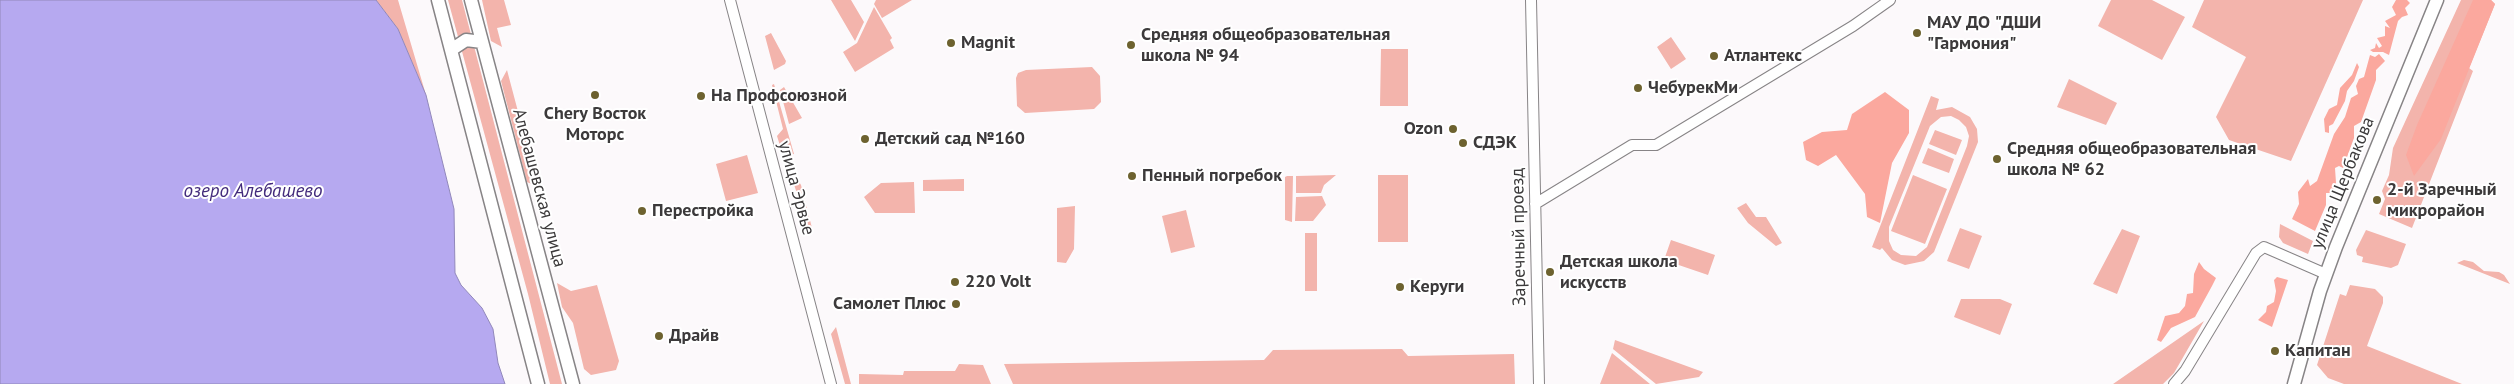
<!DOCTYPE html>
<html>
<head>
<meta charset="utf-8">
<style>
	body { margin:0 }
	canvas { display:block; background:#fcf9fb }
</style>
</head>
<body>
<canvas width="2514" height="384"></canvas>
<script>
const ctx = document.querySelector('canvas').getContext('2d');
ctx.lineJoin = 'round';
function fillPath(path, color) { ctx.fillStyle = color; ctx.fill(path, 'evenodd'); }
const toPath = rows => new Path2D(rows.map(r => 'M' + r).join(''));
function strokePath(path, color, width, dash) { ctx.strokeStyle = color; ctx.lineWidth = width; ctx.lineCap = dash ? 'butt' : 'round'; ctx.setLineDash(dash || []); ctx.stroke(path); }
function label(font, color, halo, rows, align = 'center') {
  ctx.font = font + ' "PT Sans",sans-serif'; ctx.lineWidth = 4; ctx.setLineDash([]); ctx.textBaseline = 'middle'; ctx.strokeStyle = halo; ctx.fillStyle = color; for (const [text, x, y, turn = 0] of rows) {
    ctx.save(); ctx.translate(x, y); ctx.rotate((+turn || 0) * Math.PI / 180); ctx.textAlign = isNaN(turn) ? turn : align; if (halo) ctx.strokeText(text, 0, 0); ctx.fillText(text, 0, 0); ctx.restore();
  }
}
fillPath(toPath([
	[376,0,398,0,426,95,398,29],
	[448,0,462,0,562,384,550,384,528,294],
	[482,0,504,0,511,25,497,28,502,47,491,41],
	[831,0,851,0,864,22,855,41],
	[876,0,912,0,882,18,874,4],
	[2111,0,2152,0,2185,17,2162,60,2098,26],
	[2204,0,2363,0,2291,161,2229,140,2216,117,2246,57,2192,27],
	[2461,0,2491,0,2495,4,2469,68,2473,71,2412,228,2379,214,2385,199,2382,191,2389,175,2393,148],
	[874,7,892,38,890,40,894,48,855,72,843,52,857,43],
	[771,33,786,61,785,64,774,70,765,36],
	[1671,37,1686,59,1671,69,1657,47],
	[1381,49,1408,49,1408,106,1380,106],
	[1092,67,1100,76,1101,102,1094,109,1025,113,1017,106,1016,78,1018,73,1026,70],
	[507,70,538,187,527,182,501,81],
	[2069,79,2117,103,2106,125,2057,107],
	[774,84,794,154,789,155,781,149,777,136,783,129,772,85],
	[784,87,802,118,789,124,780,90],
	[1931,96,1939,99,1936,110,1952,107,1970,117,1977,129,1978,142,1934,252,1924,261,1905,265,1892,260,1882,248,1880,250,1872,247],
	[1951,116,1959,120,1966,127,1969,136,1967,146,1927,247,1916,256,1901,255,1893,250,1889,241,1889,227,1930,126,1941,117],
	[1935,130,1962,140,1956,155,1929,144],
	[1928,148,1954,159,1949,173,1922,163],
	[747,155,758,193,726,201,716,164],
	[1336,175,1324,185,1321,193,1296,193,1296,176],
	[1378,175,1408,175,1408,242,1378,242],
	[1913,175,1947,189,1925,244,1891,231],
	[1287,176,1293,176,1292,222,1285,220,1285,177],
	[791,177,796,177,801,185,812,228,806,230,800,201],
	[964,179,964,191,923,191,923,180],
	[914,182,915,213,875,213,864,197,881,183],
	[1322,196,1326,205,1313,221,1295,221,1296,197],
	[1746,203,1756,217,1766,217,1782,243,1776,246,1748,223,1737,208],
	[1075,206,1074,249,1066,263,1057,262,1057,208],
	[1186,210,1195,247,1171,253,1162,216],
	[2280,224,2313,241,2308,254,2283,243,2279,237],
	[1960,228,1982,236,1969,269,1947,261],
	[2122,229,2140,236,2117,294,2093,284],
	[2366,230,2406,244,2398,265,2391,268,2362,262,2363,257,2357,255,2356,250],
	[1305,233,1317,233,1317,291,1305,291],
	[1671,240,1715,255,1708,275,1664,260],
	[2464,260,2473,262,2484,271,2499,272,2504,275,2510,284,2457,263],
	[557,283,571,291,597,285,619,361,616,370,591,375,584,369,573,323,562,307],
	[2350,285,2375,289,2383,297,2383,303,2367,346,2462,384,2344,384,2328,378,2317,365,2340,294,2346,296],
	[1961,299,2000,299,2012,304,2000,335,1954,317],
	[2204,321,2174,373,2163,384,2113,384],
	[836,327,851,384,845,384,831,334],
	[1615,340,1703,372,1699,377,1656,384,1613,349],
	[1402,349,1408,356,1514,354,1515,384,1013,384,1004,364,1264,360,1273,350],
	[1612,353,1650,384,1600,384],
	[959,364,983,365,991,384,859,384,859,374,903,375,904,371,955,371]
]), '#f3b4ac');
fillPath(toPath([
	[2396,0,2407,0,2410,3,2405,8,2408,15,2402,17,2398,21,2389,55,2383,52,2373,52,2370,50,2375,48,2376,43,2379,48,2382,46,2377,38,2385,36,2385,26,2390,28,2385,21,2396,15,2392,7],
	[2473,0,2491,0,2495,4,2441,139,2414,176,2406,155,2417,125],
	[2379,54,2385,61,2376,70,2376,80,2361,122,2354,126,2354,138,2343,168,2339,166,2335,168,2336,183,2332,193,2326,193,2326,205,2315,231,2292,219,2299,204,2298,192,2308,179,2310,186,2317,181,2334,134,2345,117,2351,98,2358,94,2356,86,2359,79,2364,77,2370,55,2375,57],
	[2357,63,2359,67,2354,81,2347,91,2345,101,2333,124,2329,126,2329,133,2325,132,2324,119,2329,109,2337,105,2340,88,2352,75],
	[1885,92,1909,110,1909,133,1892,163,1880,223,1867,217,1865,194,1836,155,1818,166,1806,160,1803,142,1822,132,1847,130,1852,114],
	[2199,262,2204,269,2216,278,2212,286,2195,317,2171,328,2161,342,2157,340,2165,316,2179,313,2185,306,2187,294,2193,293,2194,274],
	[2277,277,2288,280,2272,327,2258,320,2266,312,2267,306,2274,302,2276,291,2274,280]
]), '#fba89e');
const water = toPath([
	[0,0,376,0,398,29,426,95,454,209,455,273,461,285,482,308,493,329,498,363,505,384,0,384,0,0]
]);
fillPath(water, '#b6a9f0');
strokePath(water, '#9188ba', 1);
const minor = toPath([
	[730,0,831,384],
	[1531,0,1539,384],
	[1535,204,1632,145,1656,145,1853,26,1890,0],
	[2174,384,2185,371,2256,253,2264,247,2326,274]
]);
const major = toPath([
	[438,0,538,384],
	[471,0,573,384],
	[451,50,466,40,482,42],
	[2294,384,2320,291,2336,247,2437,0]
]);
strokePath(minor, '#878486', 12);
strokePath(major, '#878486', 15);
strokePath(minor, '#fff', 10);
strokePath(major, '#fff', 12);
for (const [x, y, r, color] of [
	[1917,33,5,"#6d622f"],
	[951,43,5,"#6d622f"],
	[1131,45,5,"#6d622f"],
	[1714,56,5,"#6d622f"],
	[1638,88,5,"#6d622f"],
	[595,95,5,"#6d622f"],
	[701,96,5,"#6d622f"],
	[1453,129,5,"#6d622f"],
	[865,139,5,"#6d622f"],
	[1463,143,5,"#6d622f"],
	[1997,159,5,"#6d622f"],
	[1132,176,5,"#6d622f"],
	[2377,200,5,"#6d622f"],
	[642,211,5,"#6d622f"],
	[1550,272,5,"#6d622f"],
	[955,282,5,"#6d622f"],
	[1400,287,5,"#6d622f"],
	[956,304,5,"#6d622f"],
	[659,336,5,"#6d622f"],
	[2275,351,5,"#6d622f"]
]) { const dot = new Path2D(); dot.arc(x, y, r, 0, 2 * Math.PI); ctx.fillStyle = color; ctx.fill(dot); strokePath(dot, '#fff', 2); }
label('bold 18px', '#3c3a3b', '#fff', [
	["МАУ ДО \"ДШИ",1927,23],
	["\"Гармония\"",1927,44],
	["Средняя общеобразовательная",1141,35],
	["школа № 94",1141,56],
	["Magnit",961,43],
	["Атлантекс",1724,56],
	["ЧебурекМи",1648,88],
	["На Профсоюзной",711,96],
	["Chery Восток",595,114,"center"],
	["Моторс",595,135,"center"],
	["Ozon",1443,129,"right"],
	["Детский сад №160",875,139],
	["СДЭК",1473,143],
	["Средняя общеобразовательная",2007,149],
	["школа № 62",2007,170],
	["Пенный погребок",1142,176],
	["2-й Заречный",2387,190],
	["микрорайон",2387,211],
	["Перестройка",652,211],
	["Детская школа",1560,262],
	["искусств",1560,283],
	["220 Volt",965,282],
	["Керуги",1410,287],
	["Самолет Плюс",946,304,"right"],
	["Драйв",669,336],
	["Капитан",2285,351]
], 'left');
label('18px', '#3c3a3b', '#fff', [
	["улица Щербакова",2343,183,-68],
	["Алебашевская улица",539,188,75],
	["улица Эрвье",796,188,75],
	["Заречный проезд",1519,237,-91]
]);
label('italic 19px', '#432b7c', '#fff', [
	["озеро Алебашево",253,192]
]);
</script>
</body>
</html>
